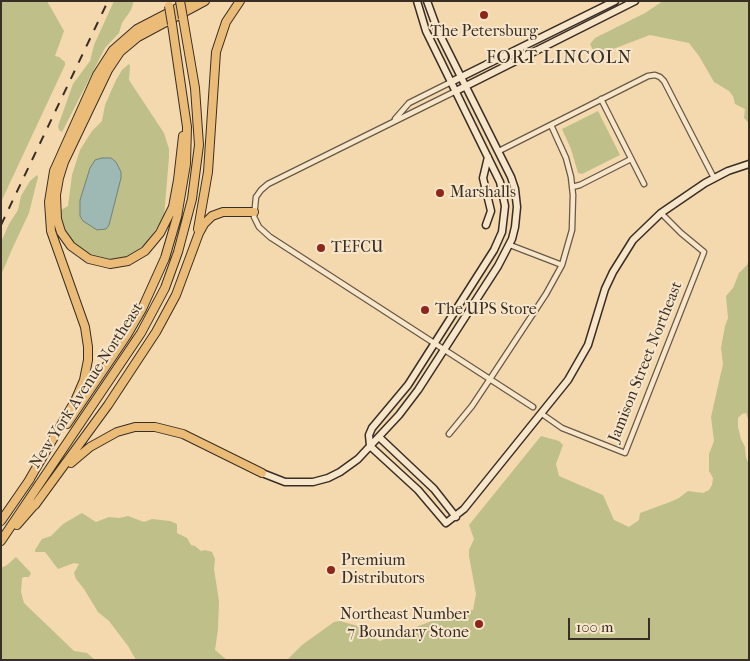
<!DOCTYPE html>
<html>
<head>
<meta charset="utf-8">
<style>
	body { margin:0 }
	#map { position:relative; width:750px; height:661px; overflow:hidden; background:#f5d9ae; font-family:"IM FELL French Canon",serif }
	canvas { display:block }
	.frame { position:absolute; inset:0; border:2px solid #382e25; pointer-events:none }
	.scale { position:absolute; left:568px; top:618px; width:82px; height:22px; box-sizing:border-box; border:2px solid #382e25; border-top:0; padding-left:6px; font-size:15px; line-height:18px; white-space:nowrap; color:#382e25; -webkit-text-stroke:4px #f8e6ca; paint-order:stroke }
</style>
</head>
<body>
<div id="map">
<canvas width="750" height="661"></canvas>
<div class="frame"></div>
<div class="scale">100 m</div>
</div>
<script>
const ctx = document.querySelector('canvas').getContext('2d');
ctx.lineJoin = 'round';
function fillPath(path, color) { ctx.fillStyle = color; ctx.fill(path, 'evenodd'); }
const toPath = rows => new Path2D(rows.map(r => 'M' + r).join(''));
function strokePath(path, color, width, dash) { ctx.strokeStyle = color; ctx.lineWidth = width; ctx.lineCap = dash ? 'butt' : 'round'; ctx.setLineDash(dash || []); ctx.stroke(path); }
function label(font, color, halo, rows, align = 'center') {
  ctx.font = font + ' "IM FELL French Canon",serif'; ctx.lineWidth = 4; ctx.setLineDash([]); ctx.textBaseline = 'middle'; ctx.strokeStyle = halo; ctx.fillStyle = color; for (const [text, x, y, turn = 0] of rows) {
    ctx.save(); ctx.translate(x, y); ctx.rotate((+turn || 0) * Math.PI / 180); ctx.textAlign = isNaN(turn) ? turn : align; if (halo) ctx.strokeText(text, 0, 0); ctx.fillText(text, 0, 0); ctx.restore();
  }
}
fillPath(toPath([
	[1,1,47,1,64,31,55,56,59,57,65,62,65,65,1,202],
	[114,1,134,1,131,10,122,23,119,33,105,48,62,132,59,130,58,126,73,84,90,61,94,45],
	[663,1,749,1,749,123,744,118,745,109,735,104,733,96,729,91,714,82,699,56,689,43,650,35,600,54,594,52,590,44,595,38,645,13],
	[129,64,130,66,129,80,164,133,169,149,169,157,164,217,145,245,124,258,113,260,93,256,74,244,65,231,61,216,61,210,68,206,72,175,80,150,92,131,102,121,105,105,116,80,122,70],
	[598,111,620,155,582,174,578,173,571,149,562,129],
	[37,175,38,177,29,213,13,247,1,275,1,242,9,224,18,210,21,196,30,181],
	[749,260,749,422,746,413,742,414,738,418,738,427,741,439,745,447,746,458,749,464,749,660,280,660,288,659,302,645,334,622,340,621,358,626,366,634,380,641,455,612,473,610,476,594,469,556,469,550,474,539,469,525,541,436,559,441,563,445,556,464,559,476,603,495,614,520,629,527,639,520,640,513,670,502,679,498,688,491,703,493,709,490,712,485,713,478,709,471,709,454,714,441,711,417,723,364,721,348,725,326,728,318,726,296,733,288,739,273,747,265],
	[82,513,96,522,109,517,119,518,128,516,144,522,152,519,170,521,177,524,177,533,187,538,191,545,195,546,201,551,205,550,212,552,215,559,214,569,219,601,218,629,215,650,227,660,136,660,128,646,109,621,98,612,84,589,76,579,74,573,79,564,74,563,58,569,45,552,35,552,35,550,42,539,51,536,63,524],
	[16,557,31,573,29,577,24,577,22,578,21,592,24,603,74,651,87,653,95,660,1,660,1,568,7,565]
]), '#bebf89');
const water = toPath([
	[102,158,111,158,116,162,121,172,121,178,109,225,106,229,97,230,83,221,80,216,80,200,90,168,95,160,102,158]
]);
fillPath(water, '#9eb9b3');
strokePath(water, '#75817a', 1);
const street = toPath([
	[456,91,268,184,261,190,256,197,254,217,259,227,270,237,533,407],
	[601,99,644,184],
	[395,119,409,103,451,82],
	[499,151,648,76,655,75,660,77,664,81,714,178],
	[572,187,580,185,631,159],
	[510,245,562,265],
	[542,414,562,428,625,453,704,252,681,233,661,213],
	[449,434,472,406,490,379,546,294,562,265,572,230,573,195,571,177,566,158,551,125]
]);
const secondary = toPath([
	[417,1,426,31,500,182,505,206,502,232,494,250,408,385,372,428,369,435,370,446,418,490,446,523,464,509,568,380,588,345,605,289,613,272,633,240,661,213,705,183,728,171,749,164],
	[451,82,615,1],
	[456,91,635,1],
	[486,225,491,211,483,178,488,157],
	[379,437,434,489,456,517],
	[262,473,285,482,313,482,328,478,340,472,358,459,399,415,418,390,498,266,512,239,515,227,517,207,515,189,511,177,438,31,427,1]
]);
const highway = toPath([
	[183,136,178,180,173,207,160,233,145,251,128,261,110,264,89,259,71,246,61,232,57,219,56,195,59,178,64,162,108,70,120,52,138,37,205,1],
	[198,229,208,172,216,52,226,22,240,1],
	[67,424,127,335,142,309,165,258,177,217,186,164,187,127,172,24],
	[71,463,90,447,117,432,135,427,155,427,183,434,262,473],
	[28,482,75,401,84,380,88,360,88,347,85,327,51,231,49,202,54,171,97,75,113,50,137,29,191,1],
	[35,505,108,405,156,332,176,295,199,233,204,224,212,216,223,212,254,212],
	[1,521,30,479],
	[17,525,37,502],
	[1,541,141,333,165,288,178,252,192,199,199,145,195,88,183,18]
]);
strokePath(street, '#675947', 7);
strokePath(secondary, '#382e25', 9);
strokePath(highway, '#382e25', 10);
strokePath(street, '#f8e6ca', 4.5);
strokePath(secondary, '#f8e6ca', 6);
strokePath(highway, '#eabc77', 8);
strokePath(toPath([
	[1,225,108,1]
]), '#382e25', 2, [9, 9]);
const highwayBridge = toPath([
	[180,1,183,18],
	[169,6,172,24]
]);
strokePath(highwayBridge, '#382e25', 10, []);
strokePath(highwayBridge, '#eabc77', 8);
for (const [x, y, r, color] of [
	[484,15,5,"#8f2418"],
	[440,193,5,"#8f2418"],
	[321,248,5,"#8f2418"],
	[425,310,5,"#8f2418"],
	[331,570,5,"#8f2418"],
	[479,624,5,"#8f2418"]
]) { const dot = new Path2D(); dot.arc(x, y, r, 0, 2 * Math.PI); ctx.fillStyle = color; ctx.fill(dot); strokePath(dot, '#f8e6ca', 2); }
label('16px', '#382e25', '#f8e6ca', [
	["The Petersburg",484,32,"center"],
	["Marshalls",450,193],
	["TEFCU",331,248],
	["The UPS Store",435,310],
	["Premium",341,561],
	["Distributors",341,579],
	["Northeast Number",469,615,"right"],
	["7 Boundary Stone",469,633,"right"]
], 'left');
label('16px', '#382e25', '#f8e6ca', [
	["Jamison Street Northeast",646,362,-68],
	["New York Avenue Northeast",87,386,-57]
]);
ctx.letterSpacing = '1px';
label('18px', '#382e25', '#f8e6ca', [
	["FORT LINCOLN",559,59]
]);
ctx.letterSpacing = '0px';
</script>
</body>
</html>
